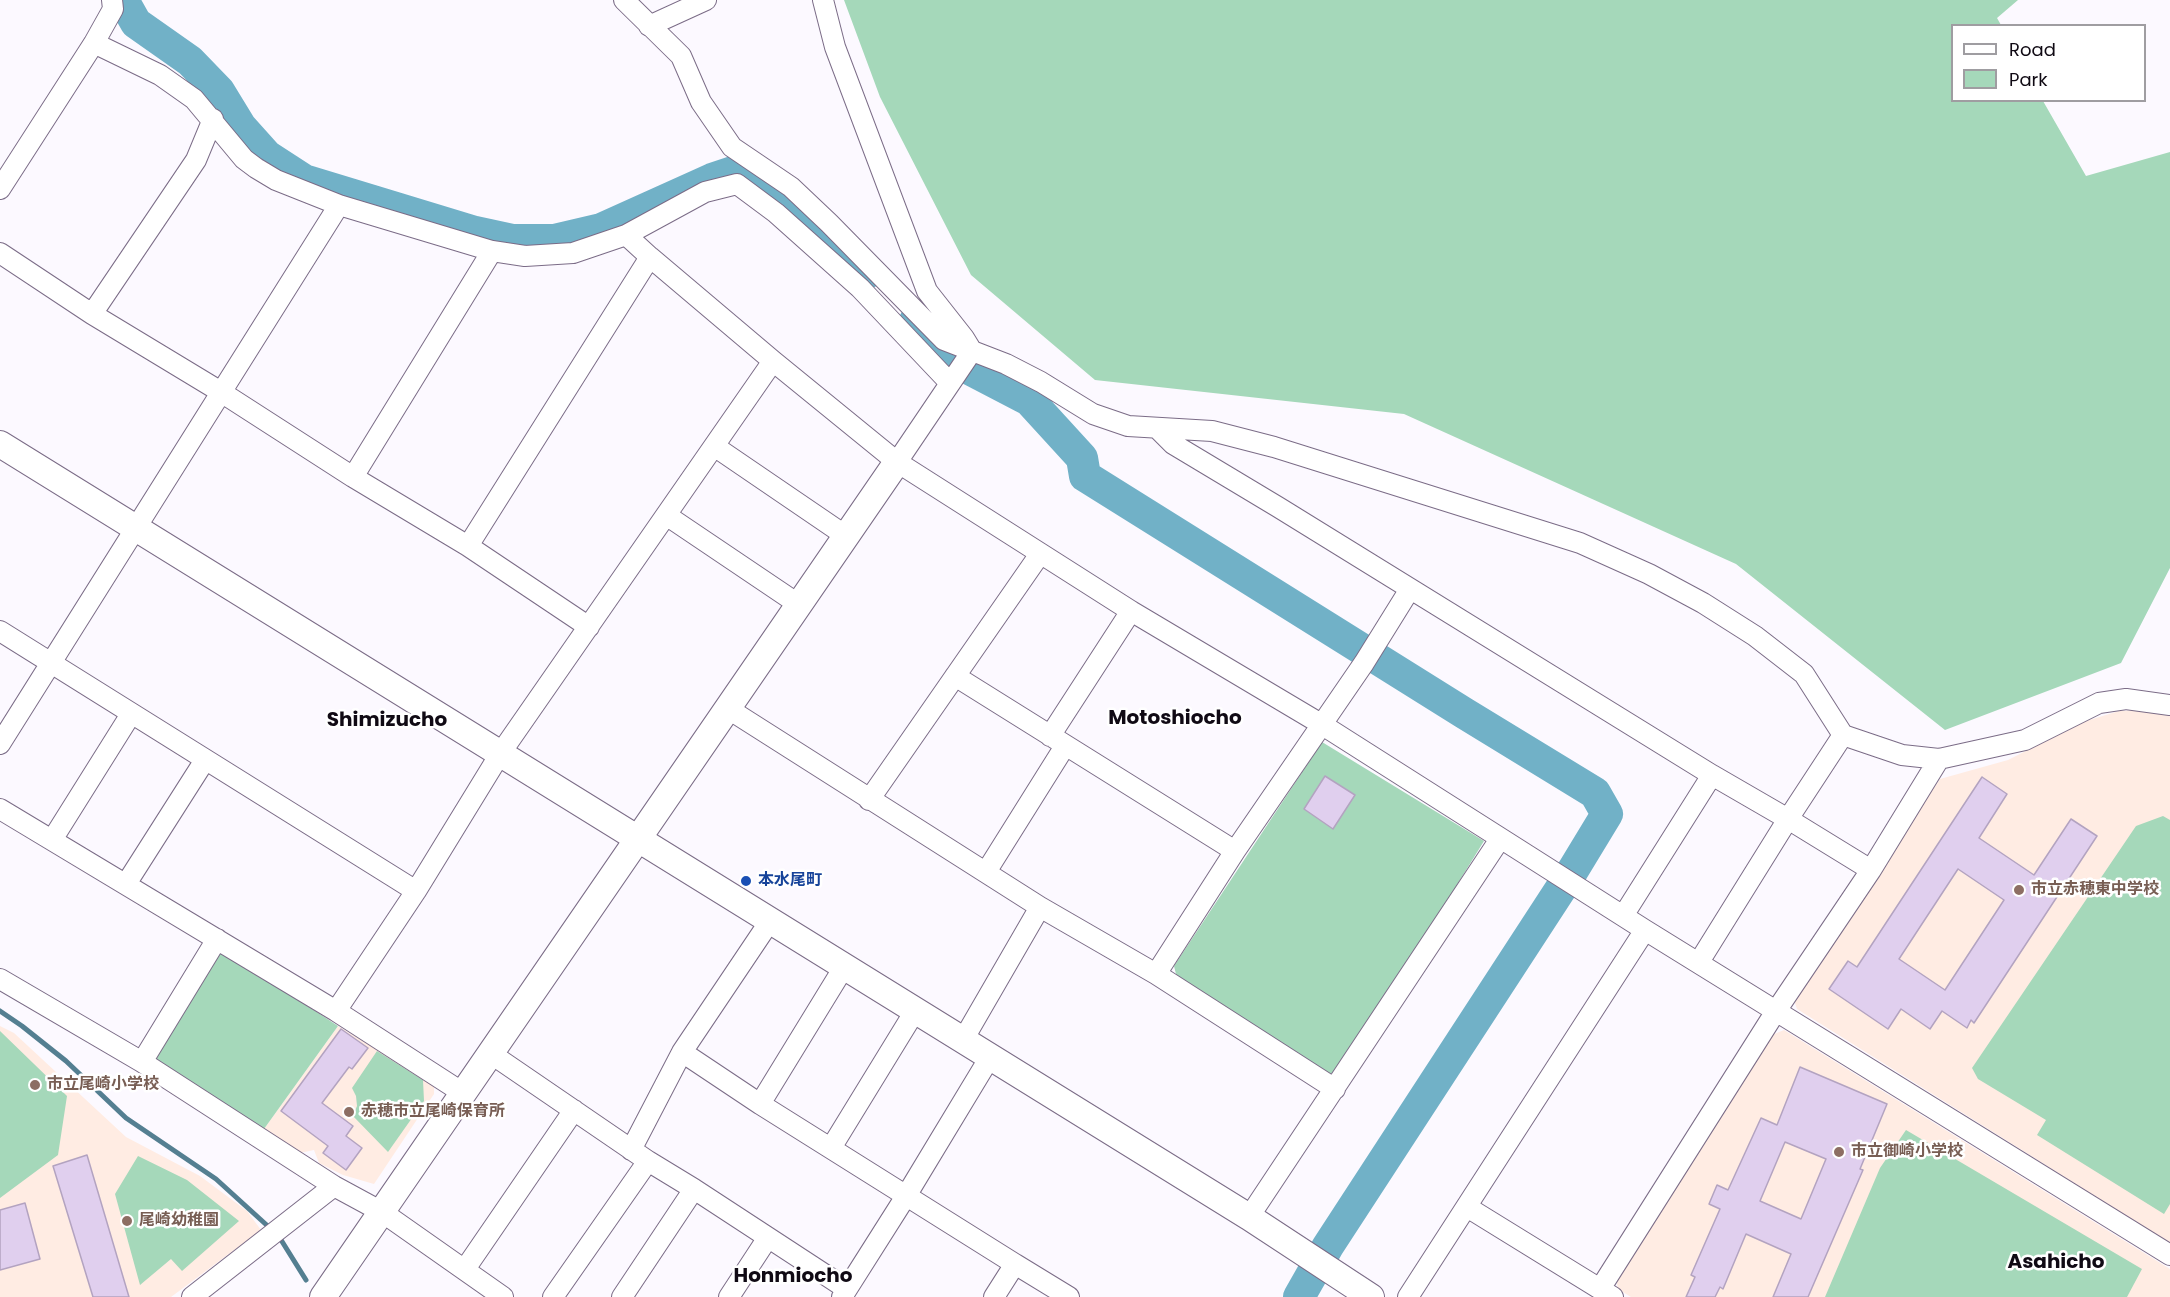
<!DOCTYPE html>
<html>
<head>
<meta charset="utf-8">
<style>
	body { margin:0 }
	#map { position:relative; width:2170px; height:1297px; overflow:hidden; background:#fcf9ff; font-family:Poppins,sans-serif }
	canvas { display:block }
	.legend { position:absolute; left:1951px; top:24px; width:195px; height:78px; box-sizing:border-box; background:#fff; border:2px solid #9f9da1; margin:0; padding:8px 10px; list-style:none; font-size:18px; color:#100a14 }
	.legend li { display:flex; align-items:center; gap:12px; height:30px }
	.legend b { width:30px; border:2px solid #9f9da1 }
</style>
</head>
<body>
<div id="map">
<canvas width="2170" height="1297"></canvas>
<ul class="legend">
<li><b style="height:8px;background:#fff"></b>Road</li>
<li><b style="height:16px;background:#a5d8ba"></b>Park</li>
</ul>
</div>
<script>
const ctx = document.querySelector('canvas').getContext('2d');
ctx.lineJoin = 'round';
function fillPath(path, color) { ctx.fillStyle = color; ctx.fill(path, 'evenodd'); }
const toPath = rows => new Path2D(rows.map(r => 'M' + r).join(''));
function strokePath(path, color, width, dash) { ctx.strokeStyle = color; ctx.lineWidth = width; ctx.lineCap = dash ? 'butt' : 'round'; ctx.setLineDash(dash || []); ctx.stroke(path); }
function label(font, color, halo, rows, align = 'center') {
  ctx.font = font + ' Poppins,"Noto Sans JP",sans-serif'; ctx.lineWidth = 5; ctx.setLineDash([]); ctx.textBaseline = 'middle'; ctx.strokeStyle = halo; ctx.fillStyle = color; for (const [text, x, y, turn = 0] of rows) {
    ctx.save(); ctx.translate(x, y); ctx.rotate((+turn || 0) * Math.PI / 180); ctx.textAlign = isNaN(turn) ? turn : align; if (halo) ctx.strokeText(text, 0, 0); ctx.fillText(text, 0, 0); ctx.restore();
  }
}
fillPath(toPath([
	[2143,710,2170,715,2170,1243,1797,1009,1794,1000,1940,779,2008,760,2083,722,2119,711],
	[0,1026,14,1033,126,1137,200,1176,247,1211,261,1230,171,1297,0,1297],
	[338,1026,434,1084,434,1094,374,1184,343,1175,319,1163,314,1150,300,1153,264,1129],
	[1784,1030,2170,1269,2170,1297,1631,1297,1618,1289,1616,1278,1772,1035]
]), '#ffece3');
fillPath(toPath([
	[844,0,2018,0,1997,18,2001,25,1952,26,1952,100,2043,101,2086,176,2170,152,2170,568,2121,663,1945,730,1736,564,1404,414,1095,380,971,275,880,97],
	[1322,742,1484,841,1342,1071,1329,1074,1177,978,1174,966],
	[2163,816,2170,820,2170,1204,2164,1214,2037,1135,2046,1120,1978,1079,1972,1068,2136,826],
	[224,951,338,1026,264,1129,157,1063,155,1053,215,955],
	[0,1031,67,1096,58,1155,0,1198],
	[377,1051,423,1080,424,1101,388,1152,353,1116,357,1106,356,1096,352,1088],
	[1906,1130,2142,1269,2127,1297,1825,1297,1880,1168],
	[138,1156,187,1180,239,1221,182,1271,171,1259,140,1285,115,1194]
]), '#a5d8ba');
strokePath(toPath([
	[0,1011,22,1026,66,1061,126,1118,216,1179,271,1229],
	[278,1235,306,1280]
]), '#547f91', 5);
strokePath(toPath([
	[123,0,136,23,190,61,219,91,241,127,267,156,304,180,475,232,512,240,554,240,601,229,712,179,736,171,752,178,795,208,867,273],
	[915,321,956,362,1029,400,1082,458,1085,476,1464,713,1595,793,1607,814,1573,870,1328,1246,1299,1297]
]), '#71b1c7', 32);
const building = toPath([
	[1325,776,1355,795,1333,829,1304,809,1325,776],
	[1982,777,2007,794,1979,838,2034,875,2071,819,2097,836,1974,1023,1971,1020,1967,1028,1942,1011,1930,1029,1901,1009,1888,1029,1829,989,1848,961,1857,967,1982,777],
	[1958,869,2004,900,1945,990,1899,959,1958,869],
	[341,1029,368,1048,352,1069,349,1067,322,1103,353,1126,346,1136,362,1148,346,1170,323,1153,328,1146,281,1111,341,1029],
	[1800,1067,1887,1104,1860,1169,1863,1170,1808,1297,1773,1297,1791,1254,1746,1234,1723,1289,1720,1287,1715,1297,1686,1297,1695,1277,1691,1275,1720,1209,1709,1204,1717,1185,1728,1190,1761,1118,1777,1125,1800,1067],
	[1785,1142,1826,1159,1801,1219,1760,1201,1785,1142],
	[87,1155,129,1297,93,1297,53,1166,87,1155],
	[25,1203,40,1259,0,1270,0,1210,25,1203]
]);
fillPath(building, '#e0cfee');
strokePath(building, '#b3a3c0', 1.5);
const minor = toPath([
	[624,0,681,56,701,102,732,147,791,187,829,223,944,340,1006,364,1041,382,1093,414,1128,426,1212,431,1274,447,1580,543,1649,574,1703,603,1755,636,1804,674,1843,735,1902,755,1939,759,2025,740,2099,703,2126,699,2170,705],
	[823,0,835,47,927,291,964,338,972,351],
	[649,26,706,0],
	[94,43,160,75,194,99,244,159,256,168,276,180,339,205,492,251,525,256,573,253,626,235,705,192,737,184,776,213,860,288,950,383],
	[0,189,94,43,113,9,112,0],
	[626,235,650,257,773,361,897,462,1131,611,1321,724,1645,930,2170,1255],
	[0,253,92,314,221,392,353,477,468,546,589,627],
	[92,314,196,160,213,119],
	[1158,429,1173,444,1278,507,1712,775,1788,819,1871,870],
	[714,446,846,536],
	[897,462,972,351],
	[353,477,492,251],
	[666,515,798,604],
	[468,546,650,257],
	[0,631,416,891],
	[955,676,1235,851],
	[727,708,1040,907,1156,974,1335,1089],
	[1050,736,1131,611],
	[0,744,339,205],
	[869,800,1040,554],
	[0,809,336,1011,463,1093],
	[52,840,131,714],
	[986,872,1065,746],
	[126,884,205,760],
	[1623,916,1712,775],
	[1699,962,1788,819,1843,735],
	[1156,974,1235,851,1364,663,1410,589],
	[0,979,142,1062,334,1186,382,1212,503,1297],
	[336,1011,416,891,500,754,773,361],
	[963,1040,1040,907],
	[682,1052,760,1104,1015,1264,994,1297],
	[490,1053,648,1161,694,1189,622,1297],
	[142,1062,217,939],
	[760,1104,844,967],
	[831,1148,915,1011],
	[631,1150,682,1052,770,921],
	[694,1189,847,1289],
	[1467,1207,1613,1297],
	[1249,1217,1500,839],
	[1015,1264,1069,1297],
	[465,1269,574,1110],
	[1600,1289,1776,1011,1871,870,1939,759],
	[192,1297,334,1186],
	[553,1297,648,1161],
	[729,1297,767,1239],
	[842,1297,906,1196,990,1057],
	[1408,1297,1645,930]
]);
const tertiary = toPath([
	[0,444,1249,1217,1371,1297],
	[323,1297,897,462]
]);
strokePath(minor, '#7b6c87', 22);
strokePath(tertiary, '#7b6c87', 28);
strokePath(minor, '#fff', 20);
strokePath(tertiary, '#fff', 26);
for (const [x, y, r, color] of [
	[746,881,6,"#1a4fb4"],
	[2019,890,6,"#8d6e63"],
	[35,1085,6,"#8d6e63"],
	[349,1112,6,"#8d6e63"],
	[1839,1152,6,"#8d6e63"],
	[127,1221,6,"#8d6e63"]
]) { const dot = new Path2D(); dot.arc(x, y, r, 0, 2 * Math.PI); ctx.fillStyle = color; ctx.fill(dot); strokePath(dot, '#fff', 2); }
label('bold 16px', '#164399', '#fff', [
	["本水尾町",758,881]
], 'left');
label('bold 16px', '#785e54', '#fff', [
	["市立赤穂東中学校",2031,890],
	["市立尾崎小学校",47,1085],
	["赤穂市立尾崎保育所",361,1112],
	["市立御崎小学校",1851,1152],
	["尾崎幼稚園",139,1221]
], 'left');
label('bold 20px', '#100a14', '#fff', [
	["Motoshiocho",1175,719],
	["Shimizucho",387,721],
	["Asahicho",2056,1263],
	["Honmiocho",793,1277]
]);
</script>
</body>
</html>
